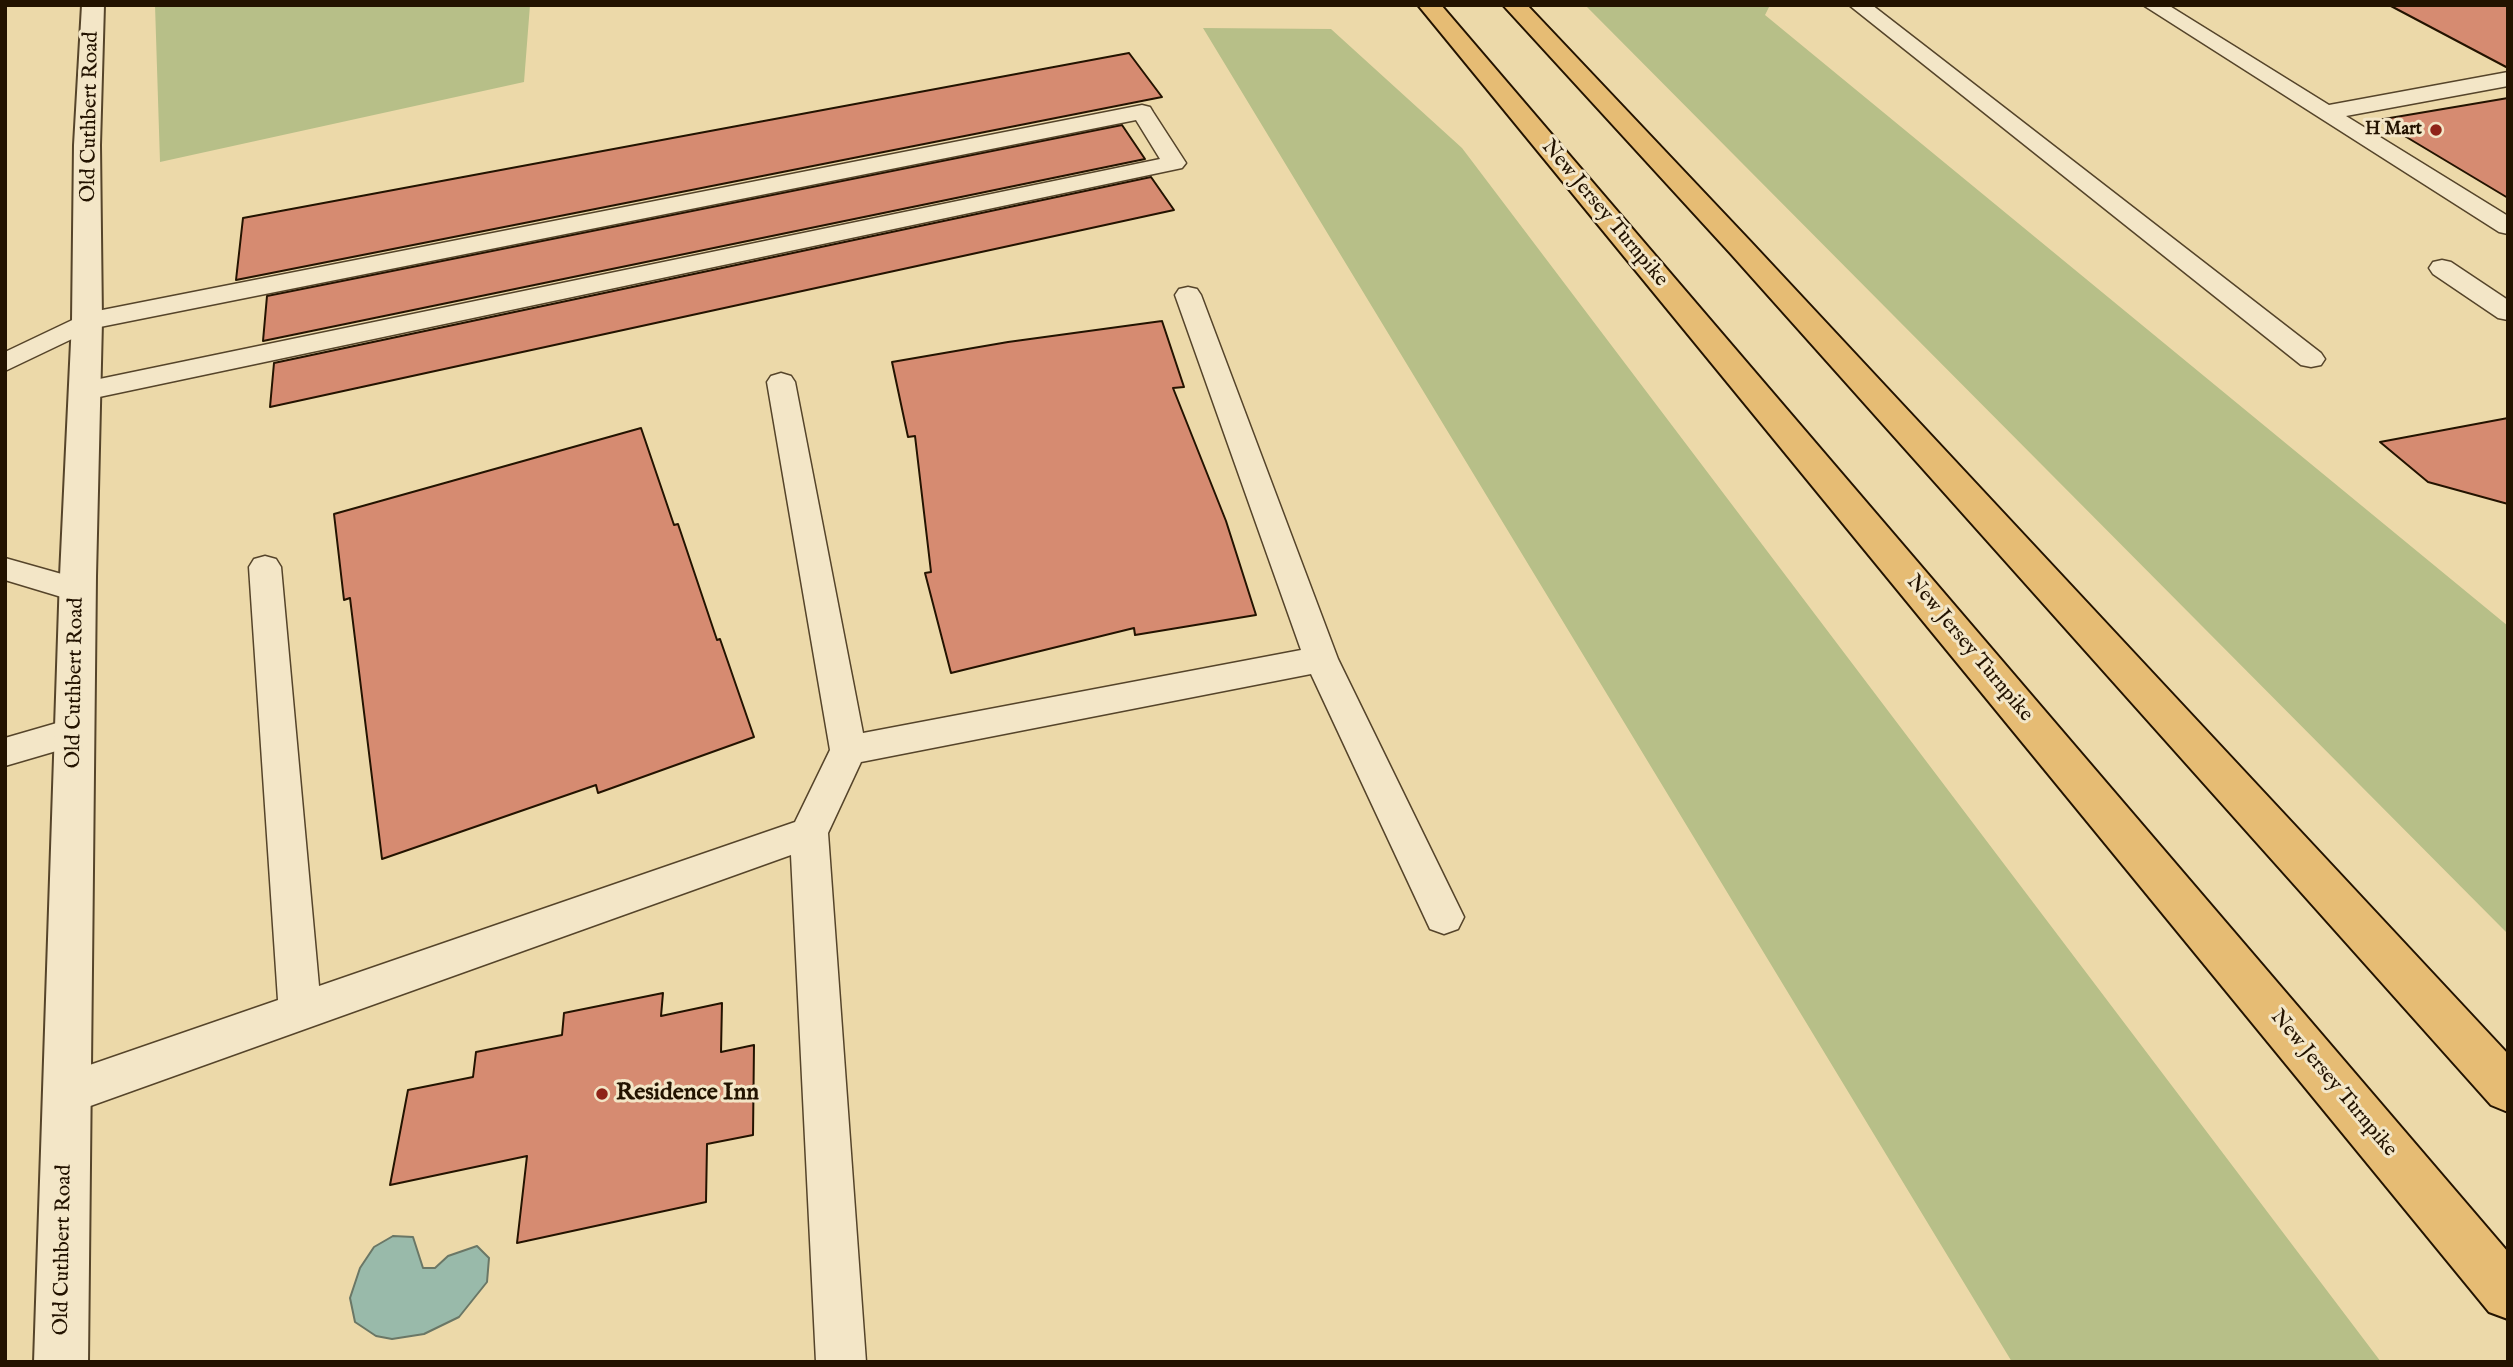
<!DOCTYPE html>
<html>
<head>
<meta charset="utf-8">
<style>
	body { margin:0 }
	#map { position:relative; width:2513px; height:1367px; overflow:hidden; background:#ecd9a9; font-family:"IM FELL English",serif }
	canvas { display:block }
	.frame { position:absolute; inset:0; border:7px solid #231300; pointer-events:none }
</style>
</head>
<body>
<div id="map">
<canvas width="2513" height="1367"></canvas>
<div class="frame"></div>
</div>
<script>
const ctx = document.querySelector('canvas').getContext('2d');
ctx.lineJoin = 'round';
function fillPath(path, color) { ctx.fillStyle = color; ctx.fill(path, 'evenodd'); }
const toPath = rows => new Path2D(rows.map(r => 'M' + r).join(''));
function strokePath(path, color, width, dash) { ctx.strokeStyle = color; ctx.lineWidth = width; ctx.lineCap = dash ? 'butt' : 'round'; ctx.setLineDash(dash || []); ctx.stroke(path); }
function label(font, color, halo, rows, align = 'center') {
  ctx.font = font + ' "IM FELL English",serif'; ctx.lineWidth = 6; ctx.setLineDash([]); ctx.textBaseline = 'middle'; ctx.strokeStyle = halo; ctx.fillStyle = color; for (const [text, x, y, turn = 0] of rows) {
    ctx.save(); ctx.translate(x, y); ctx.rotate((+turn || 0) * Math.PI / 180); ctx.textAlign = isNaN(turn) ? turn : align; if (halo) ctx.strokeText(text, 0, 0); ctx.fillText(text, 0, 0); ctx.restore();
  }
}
fillPath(toPath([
	[155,5,530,5,524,82,160,162],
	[1585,5,1770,5,1765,15,2508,626,2508,934],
	[1203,28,1331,29,1462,148,2381,1362,2012,1362]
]), '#b7bf88');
const water = toPath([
	[393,1236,413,1237,423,1268,435,1268,448,1256,477,1246,489,1258,487,1282,459,1317,424,1334,392,1339,376,1336,355,1322,350,1298,360,1268,374,1247,393,1236]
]);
fillPath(water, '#99baaa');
strokePath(water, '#6a7766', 2);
const building = toPath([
	[2389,5,2508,5,2508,68,2389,5],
	[1129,53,1162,97,236,280,243,218,1129,53],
	[2508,98,2508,198,2378,120,2508,98],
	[1122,125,1145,159,263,341,267,296,1122,125],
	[1151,177,1174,210,270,407,274,363,1151,177],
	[1162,321,1184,387,1173,388,1226,521,1256,615,1135,635,1134,628,951,673,925,573,931,572,915,436,908,437,892,362,1008,342,1162,321],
	[2508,418,2508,504,2428,482,2380,442,2508,418],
	[641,428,674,525,678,524,717,640,720,639,754,737,598,793,596,785,382,859,350,598,344,600,334,514,641,428],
	[663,993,661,1016,722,1003,721,1052,754,1045,753,1135,707,1144,706,1202,517,1243,527,1156,390,1185,408,1090,473,1077,476,1052,562,1035,564,1013,663,993]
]);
fillPath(building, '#d68b71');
strokePath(building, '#231300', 2);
const service = toPath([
	[1849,5,1872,5,2321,353,2325,359,2321,365,2311,367,2301,365,1849,5],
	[2143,5,2168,5,2329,105,2508,72,2508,86,2346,116,2508,216,2508,234,2499,232,2143,5],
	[1142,105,1150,107,1153,112,1186,163,1182,168,85,400,75,397,71,391,75,385,85,382,1160,159,1136,120,95,328,5,371,5,352,87,313,1142,105],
	[2442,260,2451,262,2508,300,2508,320,2498,318,2433,274,2429,268,2433,262,2442,260],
	[1188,287,1197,289,1201,295,1338,659,1464,917,1458,929,1444,934,1430,929,1311,674,861,762,828,833,866,1362,816,1362,791,855,68,1114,52,1108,46,1093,52,1078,278,1000,249,567,254,559,265,556,276,559,281,567,319,986,795,822,830,750,767,382,771,376,781,373,791,376,795,382,863,733,1301,650,1175,295,1179,289,1188,287],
	[5,558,90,582,94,590,90,598,78,602,5,580,5,558],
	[74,718,87,722,92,732,87,742,5,766,5,738,74,718]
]);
const tertiary = toPath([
	[82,5,104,5,100,145,102,321,96,576,88,1362,34,1362,60,576,72,321,74,145,82,5]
]);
const motorway = toPath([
	[1418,5,1441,5,2508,1252,2508,1319,2489,1312,1418,5],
	[1503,5,1527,5,1751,242,2508,1054,2508,1112,2491,1105,1731,254,1503,5]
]);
strokePath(service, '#55442a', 3);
strokePath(tertiary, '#55442a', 4);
strokePath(motorway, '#231300', 4);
fillPath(service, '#f3e6c7');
fillPath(tertiary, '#f3e6c7');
fillPath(motorway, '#e6bc74');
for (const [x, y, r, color] of [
	[2436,130,7,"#8f2418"],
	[602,1094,7,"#8f2418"]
]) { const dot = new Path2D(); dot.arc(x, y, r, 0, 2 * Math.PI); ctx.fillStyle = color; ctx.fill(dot); strokePath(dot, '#f3e6c7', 2.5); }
label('bold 18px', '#231300', '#f3e6c7', [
	["H Mart",2422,130]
], 'right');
label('21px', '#231300', '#f3e6c7', [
	["Old Cuthbert Road",91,117,-89],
	["New Jersey Turnpike",1604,214,50],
	["New Jersey Turnpike",1969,649,50],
	["Old Cuthbert Road",76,683,-89],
	["New Jersey Turnpike",2333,1084,50],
	["Old Cuthbert Road",64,1250,-89]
]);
label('bold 24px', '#231300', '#f3e6c7', [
	["Residence Inn",616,1094]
], 'left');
</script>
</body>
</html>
